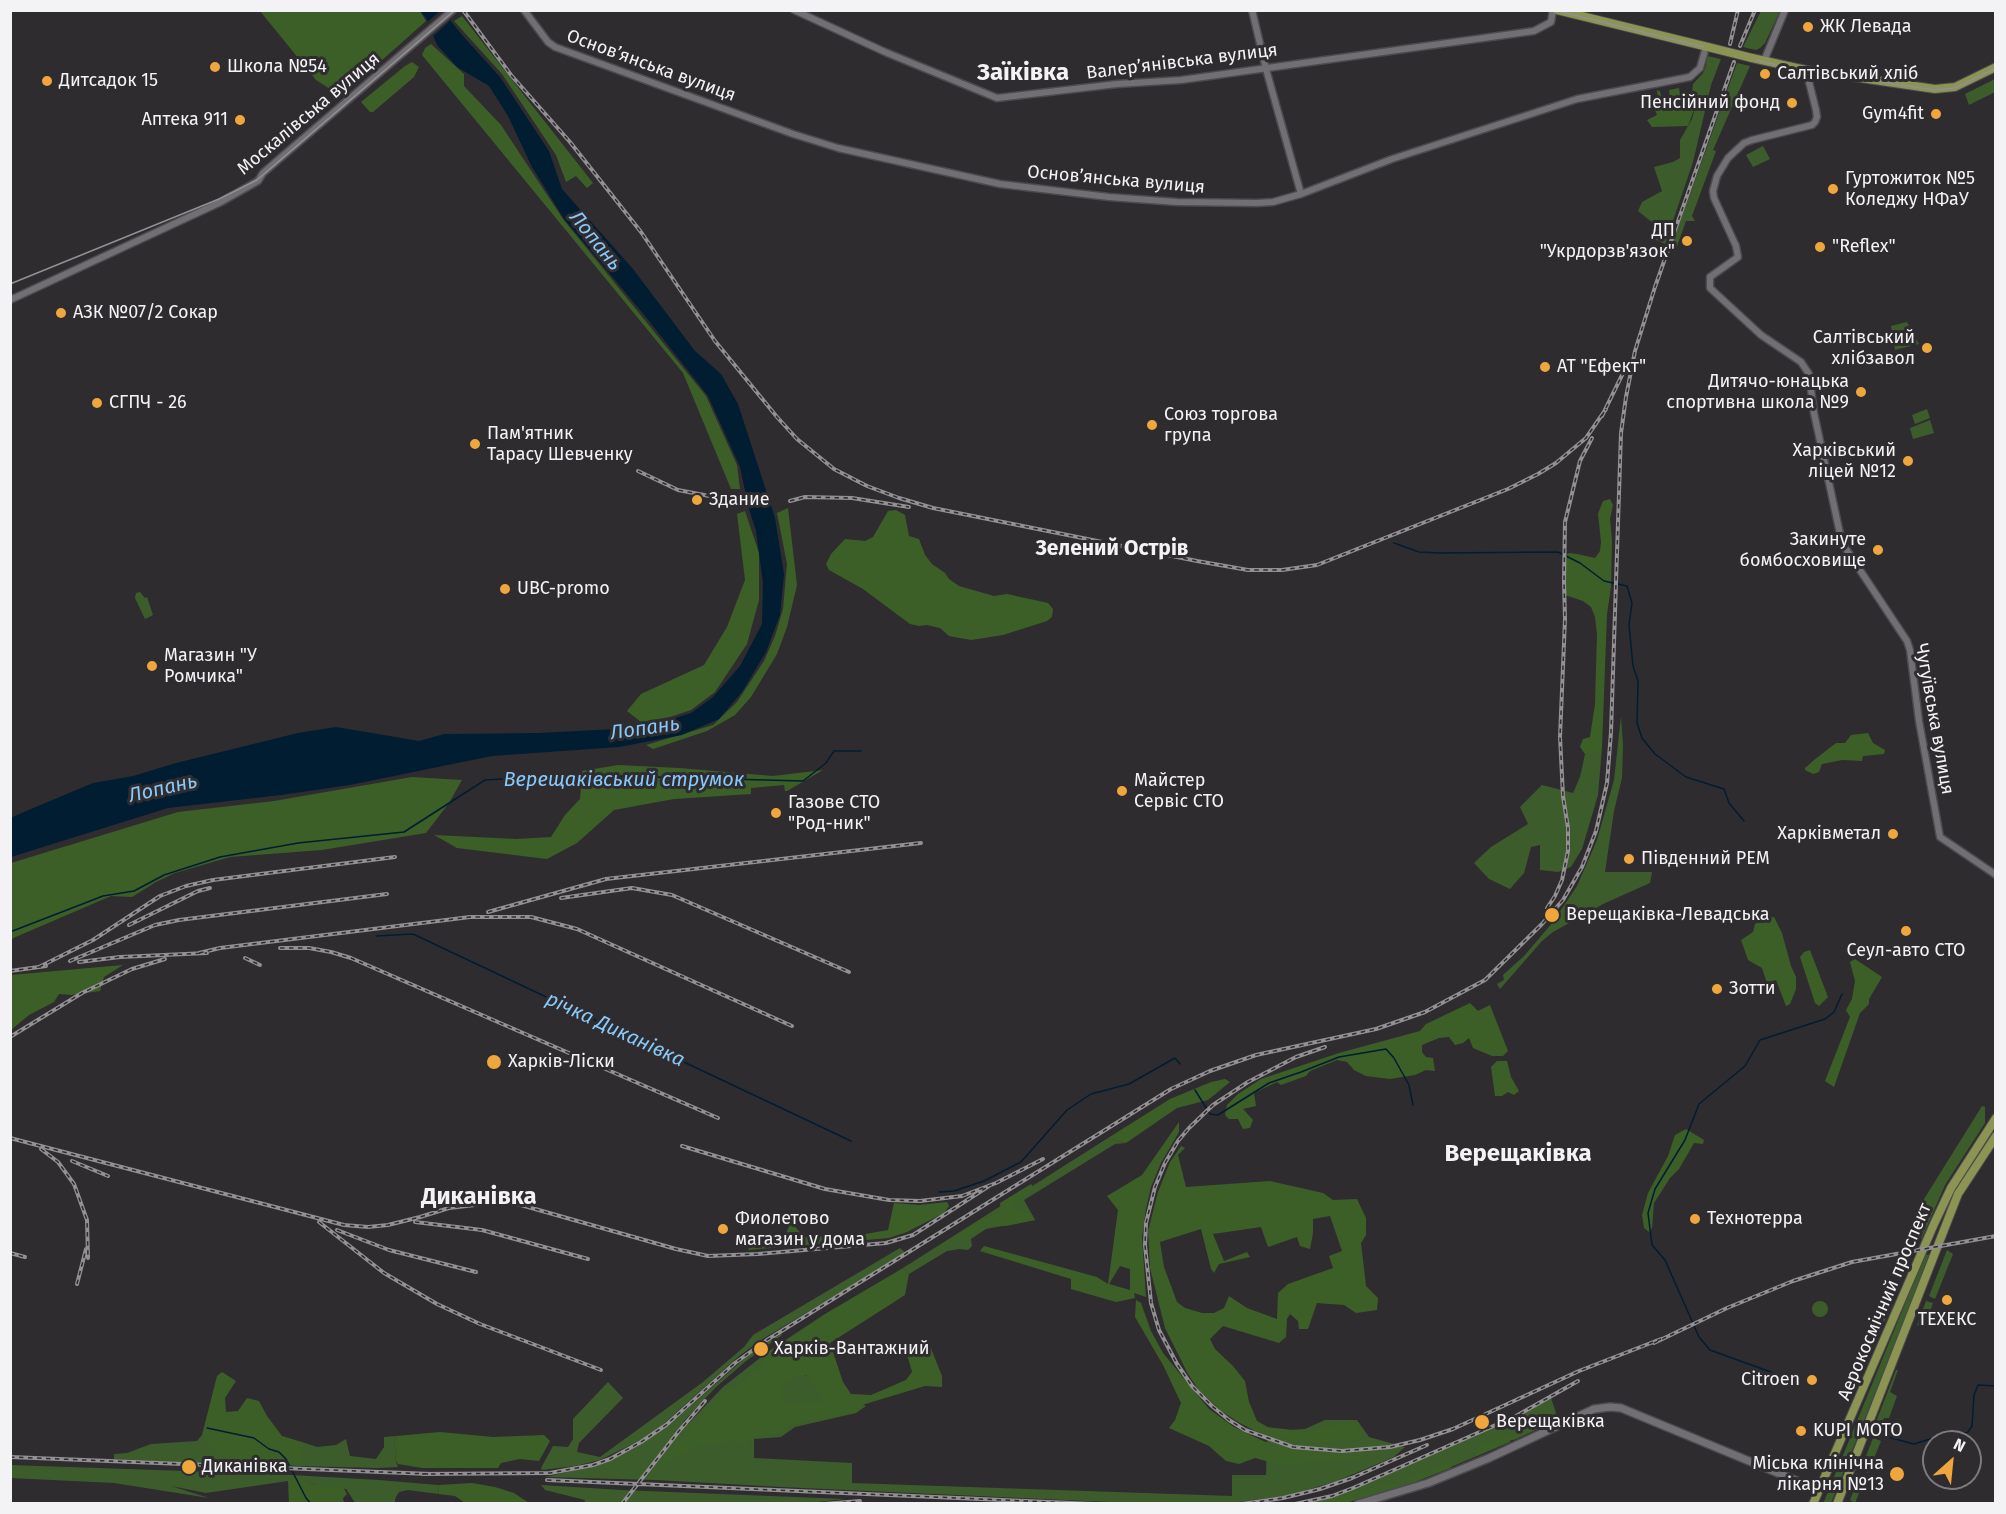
<!DOCTYPE html>
<html>
<head>
<meta charset="utf-8">
<style>
	body { margin:0 }
	#map { position:relative; width:2006px; height:1514px; overflow:hidden; background:#2f2c30; font-family:"Fira Sans",sans-serif }
	canvas { display:block }
	.frame { position:absolute; inset:0; border:12px solid #f3f2f4; pointer-events:none }
	.north { position:absolute; left:1922px; top:1430px; width:60px; height:60px; box-sizing:border-box; background:#2f2c30; border:2px solid #7d7b7e; border-radius:50%; rotate:27deg; font-size:16px; font-weight:700; line-height:24px; text-align:center; color:#f3f2f4 }
	.north::after { content:''; display:block; margin:auto; width:21px; height:27px; background:#efa73d; clip-path:polygon(50% 0,100% 100%,50% 72%,0 100%) }
</style>
</head>
<body>
<div id="map">
<canvas width="2006" height="1514"></canvas>
<div class="frame"></div>
<div class="north">N</div>
</div>
<script>
const ctx = document.querySelector('canvas').getContext('2d');
ctx.lineJoin = 'round';
function fillPath(path, color) { ctx.fillStyle = color; ctx.fill(path, 'evenodd'); }
const toPath = rows => new Path2D(rows.map(r => 'M' + r).join(''));
function strokePath(path, color, width, dash) { ctx.strokeStyle = color; ctx.lineWidth = width; ctx.lineCap = dash ? 'butt' : 'round'; ctx.setLineDash(dash || []); ctx.stroke(path); }
function label(font, color, halo, rows, align = 'center') {
  ctx.font = font + ' "Fira Sans",sans-serif'; ctx.lineWidth = 6; ctx.setLineDash([]); ctx.textBaseline = 'middle'; ctx.strokeStyle = halo; ctx.fillStyle = color; for (const [text, x, y, turn = 0] of rows) {
    ctx.save(); ctx.translate(x, y); ctx.rotate((+turn || 0) * Math.PI / 180); ctx.textAlign = isNaN(turn) ? turn : align; if (halo) ctx.strokeText(text, 0, 0); ctx.fillText(text, 0, 0); ctx.restore();
  }
}
fillPath(toPath([
	[1761,11,1780,11,1765,43,1760,48,1756,50,1743,47],
	[1707,56,1721,59,1711,85,1693,162,1665,244,1656,240,1658,227,1638,211,1642,202,1662,191,1654,167,1673,162,1680,158,1680,140,1692,119,1696,104,1692,93,1693,84,1703,73,1706,66],
	[1737,63,1750,66,1713,150,1716,151,1692,216,1695,221,1686,221,1675,252,1670,250],
	[1995,79,1995,92,1969,105,1965,94],
	[1763,146,1770,159,1753,167,1746,155],
	[1907,322,1919,344,1895,350,1891,326],
	[1927,409,1930,418,1915,424,1912,415],
	[1930,420,1934,433,1913,439,1910,428],
	[140,592,145,598,147,597,153,615,145,619,135,598,136,593],
	[1621,716,1623,746,1622,778,1614,811,1605,872,1652,872,1650,883,1603,904,1553,932,1542,941,1500,989,1497,984,1504,980,1503,975,1524,956,1553,922,1577,886,1597,840,1614,780],
	[1602,748,1598,795,1582,849,1571,867,1558,872,1540,870,1540,845,1531,847,1524,873,1510,889,1489,879,1474,863,1491,847,1528,824,1520,807,1542,785,1573,793,1580,777,1585,754],
	[1982,1106,1985,1107,1985,1123,1945,1185,1921,1240,1924,1199],
	[1108,1138,1126,1143,1115,1144,1024,1200,1035,1220,986,1229,971,1239,972,1246,968,1250,960,1249,947,1251,909,1274,903,1268],
	[900,1248,906,1253,761,1340,738,1357,659,1428,641,1440,600,1460,575,1466,542,1470,541,1468,553,1446,568,1447,573,1439,573,1419,608,1382,623,1398,579,1443,577,1452,600,1457,703,1382,744,1347,753,1335],
	[1947,1250,1953,1254,1935,1299,1929,1296],
	[1931,1254,1831,1503,1823,1504,1925,1255],
	[1926,1301,1933,1303,1924,1328,1917,1325],
	'1812 1309a8 8 0 1 1 16 0a8 8 0 1 1-16 0Z',
	[1882,1303,1893,1304,1884,1322,1878,1308],
	[781,1333,782,1335,746,1361,715,1388,683,1422,688,1424,723,1387,769,1351,793,1369,866,1406,856,1413,795,1427,781,1437,754,1439,754,1458,852,1463,852,1483,1232,1496,1232,1475,1266,1475,1267,1436,1256,1431,1257,1421,1275,1431,1305,1429,1325,1420,1357,1420,1369,1437,1405,1447,1394,1457,1337,1481,1290,1495,1225,1504,1109,1502,781,1487,656,1480,545,1477,602,1464,634,1448,677,1418,745,1358],
	[1896,1370,1898,1370,1890,1392,1897,1396,1889,1418,1884,1418,1881,1425,1876,1422],
	[1551,1398,1558,1419,1477,1456,1408,1485,1341,1503,1303,1504,1357,1487],
	[202,1435,226,1450,283,1464,258,1466,114,1459,114,1454,127,1453,151,1444,197,1441],
	[396,1436,394,1445,397,1452,395,1458,398,1467,379,1468,298,1466,302,1442,317,1447,336,1445,346,1439,350,1456,376,1459,384,1447,384,1437],
	[1873,1438,1881,1441,1868,1473,1861,1469],
	[10,1465,274,1474,379,1480,438,1485,439,1494,408,1490,399,1492,395,1499,395,1503,356,1504,346,1489,288,1481,206,1493,171,1486,209,1498,114,1483,11,1478],
	[1858,1479,1864,1481,1855,1503,1850,1500],
	[541,1485,621,1490,845,1499,799,1504,584,1504,585,1500,545,1490]
]), '#3d5c2c');
fillPath(toPath([
	[260,11,420,11,426,21,344,94,337,87,333,91,316,80],
	[462,16,593,183,587,188,576,176,566,182,556,155,502,74,454,21],
	[431,44,464,74,464,86,501,125,563,219,706,396,737,465,740,489,731,489,683,373,422,55,425,48],
	[412,62,419,67,414,77,373,112,370,112,361,102,405,66],
	[1679,88,1680,94,1685,93,1687,99,1694,98,1696,104,1688,126,1652,127,1647,120,1657,115,1652,102,1658,101,1657,90,1660,91,1662,99,1670,97,1669,90],
	[1610,499,1613,505,1610,519,1612,540,1611,587,1607,614,1602,748,1594,753,1585,754,1580,747,1583,739,1590,737,1595,704,1597,634,1595,617,1591,607,1583,601,1565,595,1566,555,1569,553,1577,554,1595,558,1600,551,1601,542,1598,514,1603,501],
	[788,508,797,585,787,627,777,654,751,697,735,715,707,731,653,749,646,745,713,725,737,702,764,661,775,636,783,609,787,564,777,513],
	[896,510,905,515,909,536,919,539,925,555,932,564,945,573,949,579,959,586,994,596,1007,594,1048,603,1053,609,1052,617,1047,621,1003,635,971,640,949,636,940,628,927,625,919,626,910,624,863,589,829,570,826,564,831,554,845,539,865,541,873,537,888,511],
	[745,511,759,553,759,600,747,644,715,692,691,710,670,717,641,722,627,711,641,694,704,665,727,627,745,580,737,514],
	[1868,733,1873,743,1885,750,1884,754,1863,756,1862,761,1842,760,1822,764,1819,772,1813,774,1805,770,1805,768,1814,760,1836,743,1845,743,1851,735],
	[618,765,679,768,773,776,823,770,787,791,785,791,784,785,751,788,751,794,674,799,614,810,577,843,547,859,457,848,434,835,516,839,551,837,565,815,580,799,582,771],
	[412,777,462,780,449,803,426,833,322,850,230,857,175,873,156,882,132,897,111,896,11,939,11,863,178,812,274,801],
	[1774,917,1782,933,1791,966,1796,977,1796,989,1790,1004,1786,1006,1776,980,1767,983,1762,968,1748,960,1741,940,1753,932,1755,924,1766,918],
	[1810,950,1828,997,1819,1006,1815,1003,1800,957,1804,952],
	[1855,959,1882,977,1869,999,1869,1004,1860,1013,1834,1087,1825,1081,1850,1017,1846,1010,1852,999,1855,981,1850,962],
	[123,965,104,977,100,991,71,995,59,994,54,1002,29,1015,11,1030,11,975],
	[1470,1003,1478,1011,1490,1005,1508,1051,1503,1056,1492,1056,1473,1048,1469,1038,1463,1043,1455,1045,1449,1037,1439,1038,1422,1045,1422,1052,1426,1057,1433,1058,1435,1071,1426,1070,1415,1075,1390,1079,1366,1076,1354,1070,1347,1062,1337,1060,1310,1071,1306,1076,1281,1085,1277,1082,1254,1093,1256,1106,1243,1109,1253,1120,1250,1128,1243,1129,1238,1119,1229,1119,1225,1115,1227,1105,1238,1094,1261,1079,1339,1053,1420,1031,1426,1024],
	[1497,1061,1507,1061,1511,1077,1519,1091,1514,1095,1508,1092,1502,1096,1495,1096,1491,1067],
	[1225,1079,1230,1082,1208,1100,1177,1108,1126,1143,1108,1138,1170,1099,1211,1082],
	[1179,1122,1179,1132,1161,1163,1151,1187,1146,1209,1142,1237,1146,1297,1134,1293,1135,1298,1116,1302,1071,1289,1071,1279,980,1251,984,1246,1097,1277,1108,1284,1118,1210,1107,1196,1142,1175],
	[1120,1266,1130,1269,1130,1290,1109,1284],
	[1686,1129,1704,1140,1703,1144,1694,1143,1679,1169,1670,1178,1654,1203,1652,1228,1649,1232,1644,1228,1642,1215,1648,1193,1668,1156,1675,1135],
	[1181,1146,1185,1148,1178,1155,1186,1187,1270,1181,1323,1193,1333,1200,1357,1199,1366,1218,1366,1235,1361,1243,1366,1286,1378,1298,1377,1310,1356,1313,1344,1305,1317,1303,1308,1329,1299,1329,1298,1321,1290,1314,1287,1319,1286,1337,1279,1343,1223,1326,1210,1339,1215,1349,1233,1366,1245,1381,1249,1402,1257,1421,1266,1427,1311,1432,1322,1428,1353,1423,1363,1431,1359,1439,1307,1443,1255,1431,1238,1422,1220,1410,1198,1389,1188,1374,1165,1328,1150,1268,1148,1231,1158,1192,1170,1162],
	[1330,1216,1342,1251,1329,1256,1333,1268,1288,1284,1278,1293,1277,1319,1247,1308,1229,1296,1224,1308,1214,1313,1202,1313,1185,1308,1177,1302,1164,1267,1160,1242,1201,1229,1211,1269,1214,1273,1219,1264,1250,1257,1247,1252,1224,1261,1213,1234,1261,1227,1268,1247,1297,1237,1300,1246,1310,1249,1313,1233,1313,1219],
	[1031,1184,1034,1188,1011,1207,1020,1212,1031,1213,1035,1220,1006,1226,992,1225,960,1241,959,1234,985,1217,1001,1212,1000,1203],
	[947,1202,949,1206,944,1213,907,1232,889,1238,748,1250,752,1242,758,1240,785,1235,791,1222,804,1237,860,1235,888,1230,894,1203,919,1205],
	[903,1268,909,1274,905,1295,830,1343,843,1382,851,1394,871,1395,906,1380,912,1372,907,1354,911,1344,923,1340,930,1346,942,1376,942,1387,925,1386,862,1405,856,1413,835,1415,789,1425,776,1434,751,1436,747,1446,736,1441,696,1447,660,1466,657,1466,721,1395,745,1381,765,1364,769,1351,825,1314],
	[795,1375,806,1375,830,1408,824,1402,783,1403,780,1388],
	[1136,1300,1141,1303,1151,1331,1163,1353,1209,1409,1234,1427,1274,1446,1338,1455,1363,1452,1366,1455,1356,1460,1276,1464,1255,1458,1239,1464,1226,1461,1209,1446,1169,1428,1175,1420,1181,1403,1163,1365,1135,1317],
	[222,1372,236,1381,225,1398,226,1412,238,1411,247,1398,259,1401,267,1416,282,1436,302,1442,303,1461,298,1466,244,1462,228,1458,214,1451,202,1435,217,1376],
	[1535,1423,1540,1428,1514,1440,1512,1439,1517,1428,1522,1430,1530,1430],
	[440,1432,493,1437,544,1435,550,1441,539,1461,520,1459,501,1463,498,1468,422,1468,398,1464,395,1459,397,1452,394,1445,396,1436],
	[1503,1436,1510,1437,1510,1442,1477,1456,1477,1449,1485,1441,1489,1443,1498,1439,1501,1439],
	[1449,1463,1451,1468,1406,1485,1407,1480,1415,1475,1426,1473,1437,1466],
	[294,1479,304,1479,309,1484,343,1487,347,1494,343,1498,344,1503,289,1503,288,1481],
	[472,1483,495,1487,514,1493,529,1503,465,1503,455,1496,439,1494,438,1485],
	[1399,1483,1400,1487,1346,1503,1314,1504,1352,1492,1356,1495,1376,1485,1390,1486]
]), '#3c5f28');
fillPath(toPath([
	[420,11,443,11,462,35,500,77,549,151,562,189,633,269,695,351,721,374,738,404,775,518,784,574,780,615,766,652,742,692,719,719,682,735,619,747,492,756,350,785,281,795,168,808,11,857,10,818,31,809,93,783,133,776,176,763,298,733,336,727,419,741,444,734,539,733,615,729,672,719,691,713,713,697,740,666,762,624,763,583,756,531,749,509,740,467,708,396,645,316,564,219,532,167,508,116,489,86,457,67,437,45,426,18]
]), '#001d32');
fillPath(toPath([
	[447,10,453,18,431,38,425,24,440,11]
]), '#2f2c30');
strokePath(toPath([
	[1394,543,1419,552,1439,553,1558,552,1580,563,1604,581,1627,586,1632,603,1629,625,1633,666,1638,681,1637,723,1642,738,1655,754,1686,777,1724,789,1729,803,1744,821],
	[10,932,103,896,134,891,164,875,220,857,298,843,404,832,485,780,577,775,803,781,826,763,834,751,861,751],
	[376,936,413,934,851,1141],
	[1195,1090,1210,1114,1218,1115,1269,1083,1301,1072,1339,1057,1386,1049,1394,1058,1409,1085,1413,1105],
	[939,1192,954,1191,984,1181,1021,1162,1067,1110,1091,1094,1129,1084,1175,1058,1180,1064],
	[1790,1379,1710,1350,1699,1337,1665,1260,1652,1245,1648,1213,1655,1189,1685,1140,1699,1104,1745,1066,1760,1040,1825,1019,1834,1012,1842,994],
	[207,1428,254,1438,269,1449,279,1452,286,1459,306,1498,311,1504],
	[1888,1437,1914,1444,1930,1439,1949,1439,1968,1432,1972,1426,1974,1395,1978,1385,1996,1386]
]), '#001d32', 1.5);
const tertiary = toPath([
	[524,10,548,42,555,47,793,134,838,148,1000,184,1109,197,1177,202,1257,203,1273,202,1301,194,1392,159,1577,99,1690,77,1700,68,1706,47],
	[794,10,885,52,997,98,1117,84,1181,80,1534,31,1551,22,1553,10],
	[1252,10,1266,69,1301,194],
	[1764,61,1785,10],
	[1806,70,1816,110,1817,117,1815,122,1812,125,1752,140,1744,143,1728,158,1717,176,1713,191,1714,198,1736,246,1738,257,1710,277,1710,288,1761,335,1801,362,1809,374,1814,413,1842,543,1907,641,1910,650,1919,721,1940,837,1996,875],
	[10,300,221,202,258,181,263,173,278,160,453,10]
]);
const secondary = toPath([
	[1358,1504,1428,1483,1489,1458,1594,1409,1610,1407,1621,1408,1819,1490]
]);
const primary = toPath([
	[1557,10,1708,47],
	[1752,58,1806,70,1935,89,1955,87,1996,67],
	[1813,1504,1934,1224,1951,1188,1996,1118],
	[1837,1504,1958,1194,1996,1136]
]);
strokePath(tertiary, '#4c4a4d', 9);
strokePath(secondary, '#4c4a4d', 10);
strokePath(primary, '#4c4a4d', 10);
strokePath(tertiary, '#726f74', 6);
strokePath(secondary, '#726f74', 7);
strokePath(primary, '#8b9453', 8);
strokePath(toPath([
	[1554,10,1764,62,1800,70,1935,90,1955,88,1996,68],
	[10,284,219,199,257,180,455,10]
]), '#929093', 1.5);
const rail = toPath([
	[463,10,511,75,570,142,641,232,715,341,777,417,797,439,834,469,867,486,899,498,933,508,1197,561,1248,570,1282,570,1317,565,1508,489,1538,474,1556,463,1586,438,1606,409],
	[1730,44,1738,10],
	[1740,46,1755,10],
	[1602,416,1626,367],
	[638,471,678,490,720,498],
	[790,501,805,497,852,498,909,507],
	[561,898,632,888,672,895,849,972],
	[1547,908,1555,896,1562,880,1568,851,1568,828,1563,796,1560,737,1565,619,1564,582,1565,522,1580,461,1592,438],
	[488,912,606,879,921,843],
	[129,925,198,891,210,888],
	[280,948,309,948,331,952,351,958,718,1118],
	[199,953,220,948,470,917,531,917,577,929,792,1026],
	[245,958,260,965],
	[70,961,155,925,179,920,387,894],
	[79,962,120,957,207,953],
	[39,967,93,940,160,896,186,886,213,880,395,857],
	[10,971,46,966],
	[10,1037,82,993,132,969,165,959],
	[1325,1047,1296,1057,1248,1082,1213,1105,1189,1128,1178,1141,1165,1163,1155,1187,1146,1223,1145,1245,1151,1303,1159,1330,1177,1364,1192,1386,1212,1406,1229,1420,1245,1430,1293,1447,1342,1451,1390,1447,1420,1440,1453,1429,1579,1371,1661,1339],
	[10,1138,344,1225,368,1227,388,1225,420,1217,449,1208,501,1202,521,1205,676,1249,708,1256,758,1254,886,1243,913,1235,989,1186],
	[682,1146,825,1189,889,1200,920,1201,962,1196,996,1183,1043,1159],
	[41,1149,58,1162,74,1184,87,1220,88,1258],
	[72,1161,108,1176],
	[319,1222,384,1273,437,1304,480,1324,601,1370],
	[415,1222,482,1230,588,1259],
	[337,1230,389,1250,476,1272],
	[10,1253,25,1257],
	[77,1284,86,1249],
	[1654,1343,1727,1308,1793,1281,1852,1262,1996,1236],
	[10,1457,430,1474],
	[422,1474,550,1473,593,1465,610,1459,641,1442,666,1425,735,1363,767,1340,1171,1089,1210,1071,1256,1055,1376,1029,1425,1012,1485,980,1542,924,1563,900,1582,867,1596,831,1607,783,1611,732,1621,433,1626,397,1635,351,1655,287,1734,62],
	[547,1480,1094,1504],
	[622,1504,679,1431,705,1401],
	[824,1504,860,1501],
	[1242,1504,1283,1498,1320,1489,1352,1478,1427,1445],
	[1295,1504,1332,1496,1353,1488,1516,1416,1578,1381]
]);
strokePath(rail, '#929093', 4);
strokePath(rail, '#2f2c30', 1.5, [4.5]);
const primaryBridge = toPath([
	[1708,47,1752,58]
]);
strokePath(primaryBridge, '#4c4a4d', 10, []);
strokePath(primaryBridge, '#8b9453', 8);
for (const [x, y, r, color] of [
	[1808,27,6,"#efa73d"],
	[215,67,6,"#efa73d"],
	[1765,74,6,"#efa73d"],
	[47,81,6,"#efa73d"],
	[1792,103,6,"#efa73d"],
	[1936,114,6,"#efa73d"],
	[240,120,6,"#efa73d"],
	[1833,189,6,"#efa73d"],
	[1687,241,6,"#efa73d"],
	[1820,247,6,"#efa73d"],
	[61,313,6,"#efa73d"],
	[1927,348,6,"#efa73d"],
	[1545,367,6,"#efa73d"],
	[1861,392,6,"#efa73d"],
	[97,403,6,"#efa73d"],
	[1152,425,6,"#efa73d"],
	[475,444,6,"#efa73d"],
	[1908,461,6,"#efa73d"],
	[697,500,6,"#efa73d"],
	[1878,550,6,"#efa73d"],
	[505,589,6,"#efa73d"],
	[152,666,6,"#efa73d"],
	[1122,791,6,"#efa73d"],
	[776,813,6,"#efa73d"],
	[1893,834,6,"#efa73d"],
	[1629,859,6,"#efa73d"],
	[1552,915,8,"#efa73d"],
	[1906,931,6,"#efa73d"],
	[1717,989,6,"#efa73d"],
	[494,1062,8,"#efa73d"],
	[1695,1219,6,"#efa73d"],
	[723,1229,6,"#efa73d"],
	[1947,1300,6,"#efa73d"],
	[761,1349,8,"#efa73d"],
	[1812,1380,6,"#efa73d"],
	[1482,1422,8,"#efa73d"],
	[1801,1431,6,"#efa73d"],
	[189,1467,8,"#efa73d"],
	[1897,1474,8,"#efa73d"]
]) { const dot = new Path2D(); dot.arc(x, y, r, 0, 2 * Math.PI); ctx.fillStyle = color; ctx.fill(dot); strokePath(dot, '#2f2c30', 2); }
label('18px', '#f3f2f4', '#2f2c30', [
	["ЖК Левада",1820,27],
	["Школа №54",227,67],
	["Салтівський хліб",1777,74],
	["Дитсадок 15",59,81],
	["Пенсійний фонд",1780,103,"right"],
	["Gym4fit",1924,114,"right"],
	["Аптека 911",228,120,"right"],
	["Гуртожиток №5",1845,179],
	["Коледжу НФаУ",1845,200],
	["ДП",1675,231,"right"],
	["\"Укрдорзв'язок\"",1675,252,"right"],
	["\"Reflex\"",1832,247],
	["АЗК №07/2 Сокар",73,313],
	["Салтівський",1915,338,"right"],
	["хлібзавол",1915,359,"right"],
	["АТ \"Ефект\"",1557,367],
	["Дитячо-юнацька",1849,382,"right"],
	["спортивна школа №9",1849,403,"right"],
	["СГПЧ - 26",109,403],
	["Союз торгова",1164,415],
	["група",1164,436],
	["Пам'ятник",487,434],
	["Тарасу Шевченку",487,455],
	["Харківський",1896,451,"right"],
	["ліцей №12",1896,472,"right"],
	["Здание",709,500],
	["Закинуте",1866,540,"right"],
	["бомбосховище",1866,561,"right"],
	["UBC-promo",517,589],
	["Магазин \"У",164,656],
	["Ромчика\"",164,677],
	["Майстер",1134,781],
	["Сервіс СТО",1134,802],
	["Газове СТО",788,803],
	["\"Род-ник\"",788,824],
	["Харківметал",1881,834,"right"],
	["Південний РЕМ",1641,859],
	["Верещаківка-Левадська",1566,915],
	["Сеул-авто СТО",1906,951,"center"],
	["Зотти",1729,989],
	["Харків-Ліски",508,1062],
	["Фиолетово",735,1219],
	["магазин у дома",735,1240],
	["Технотерра",1707,1219],
	["ТЕХЕКС",1947,1320,"center"],
	["Харків-Вантажний",774,1349],
	["Citroen",1800,1380,"right"],
	["Верещаківка",1496,1422],
	["KUPI MOTO",1813,1431],
	["Міська клінічна",1884,1464,"right"],
	["лікарня №13",1884,1485,"right"],
	["Диканівка",202,1467]
], 'left');
label('18px', '#f3f2f4', '#2f2c30', [
	["Валер’янівська вулиця",1182,62,-7],
	["Основ’янська вулиця",651,66,20],
	["Москалівська вулиця",309,114,-40],
	["Основ’янська вулиця",1116,180,5],
	["Чугуївська вулиця",1934,719,80],
	["Аерокосмічний проспект",1885,1302,-67]
]);
label('italic 20px', '#88c9fb', '#2f2c30', [
	["Лопань",595,241,51],
	["Лопань",645,729,-8],
	["Верещаківський струмок",624,780],
	["Лопань",163,789,-13],
	["річка Диканівка",615,1030,25]
]);
label('bold 21px', '#f3f2f4', '#2f2c30', [
	["Зелений Острів",1112,549]
]);
label('bold 24px', '#f3f2f4', '#2f2c30', [
	["Заїківка",1023,73],
	["Верещаківка",1518,1154],
	["Диканівка",479,1197]
]);
</script>
</body>
</html>
